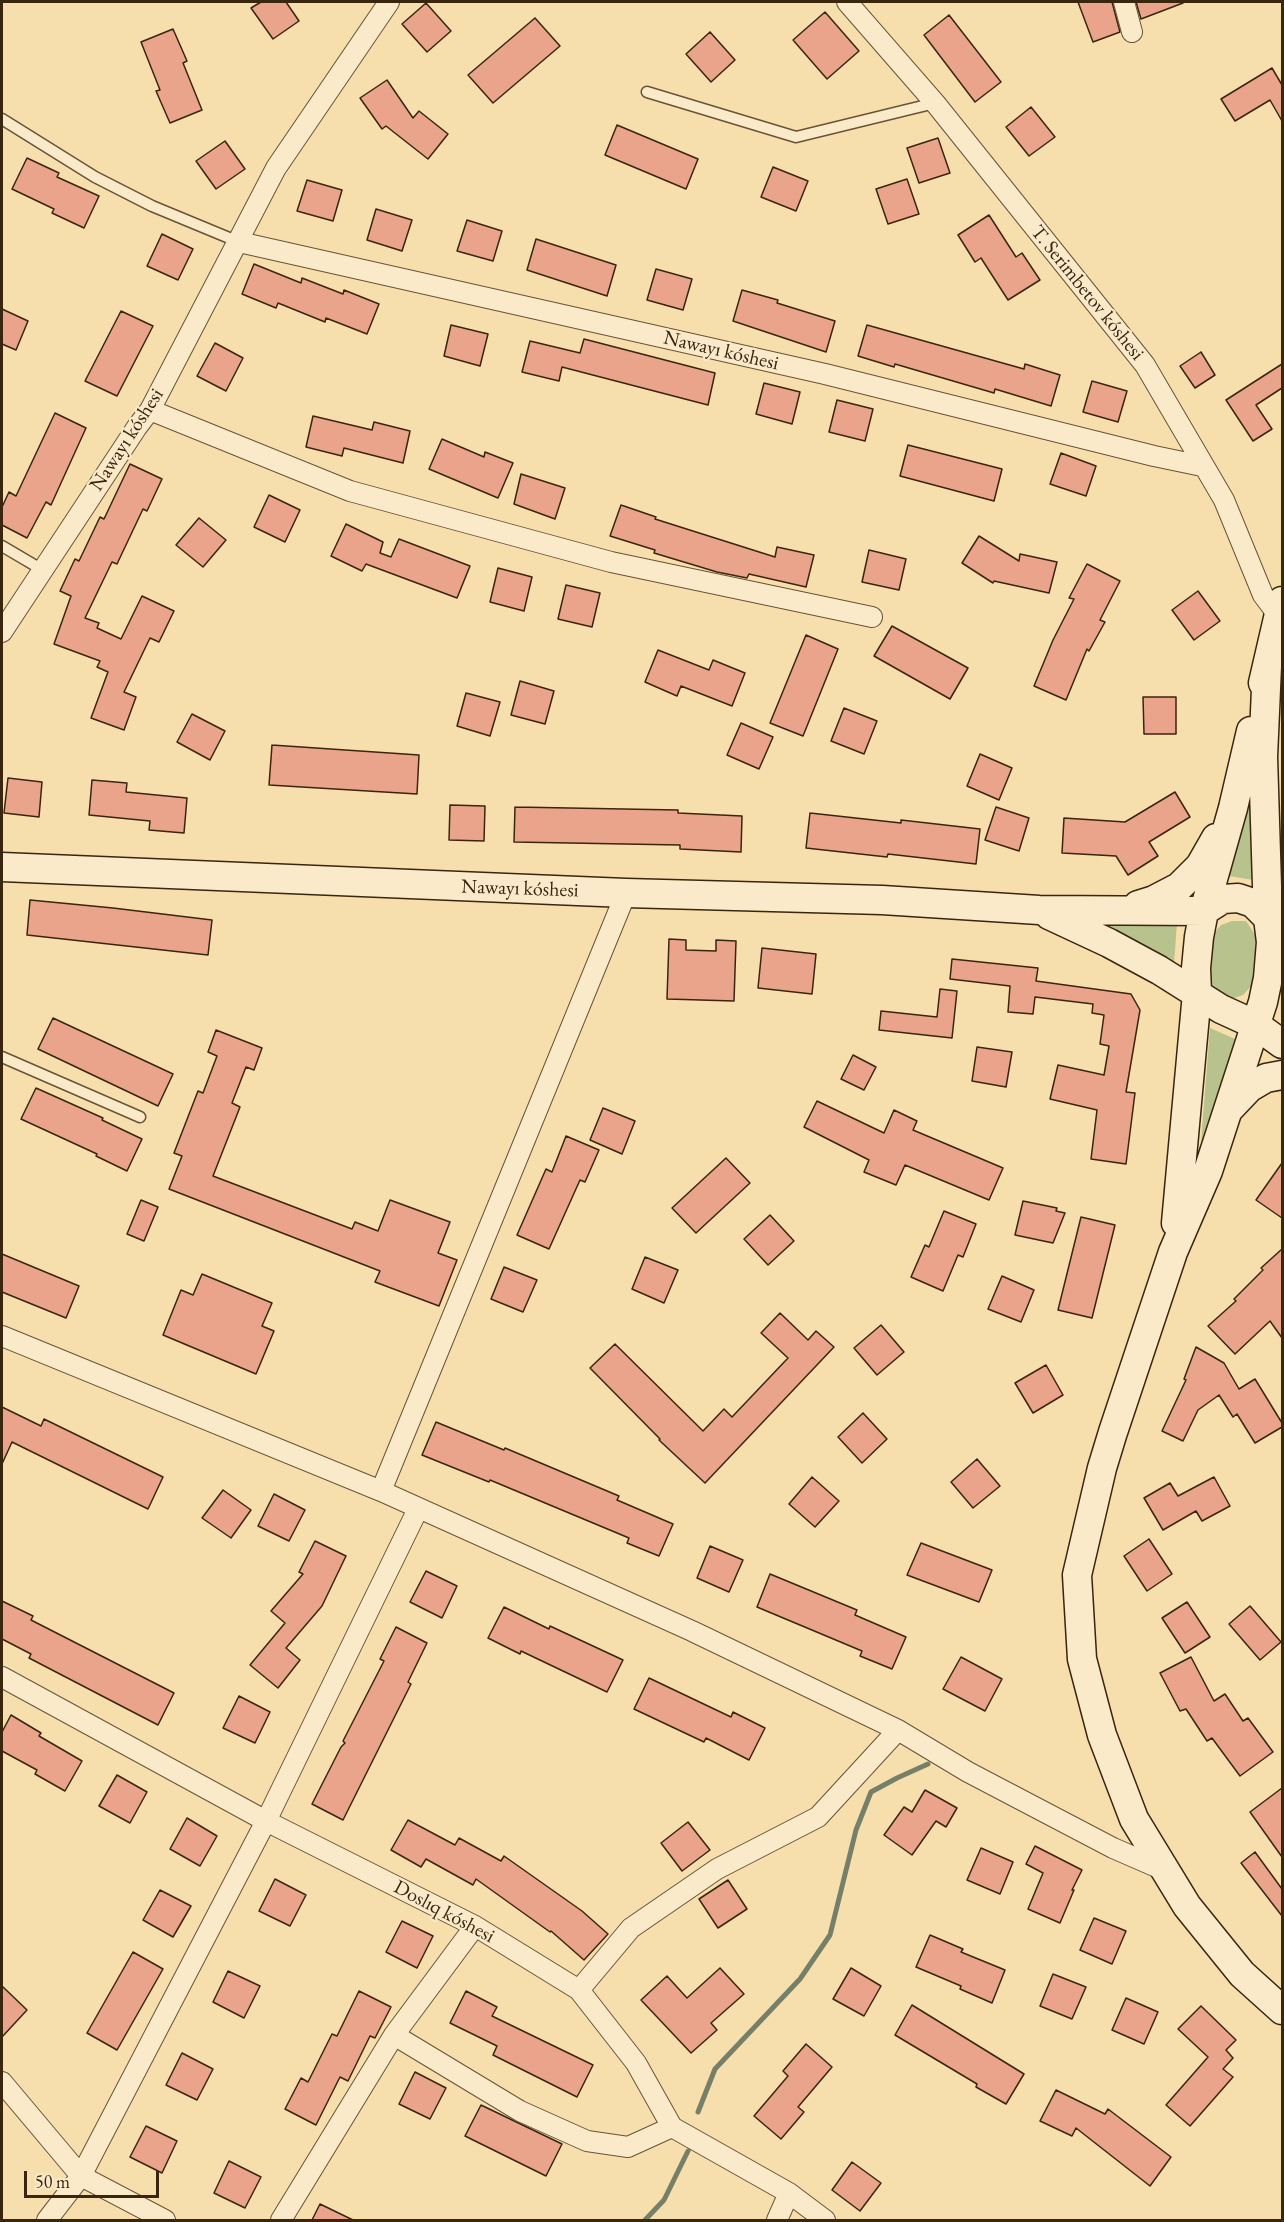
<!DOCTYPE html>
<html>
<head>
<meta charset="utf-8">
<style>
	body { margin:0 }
	#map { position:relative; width:1284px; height:2222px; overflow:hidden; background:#f7dead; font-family:"EB Garamond",serif }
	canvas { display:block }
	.frame { position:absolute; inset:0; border:3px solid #3a250f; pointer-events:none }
	.scale { position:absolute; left:24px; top:2171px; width:135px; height:27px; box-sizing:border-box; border:3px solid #3a250f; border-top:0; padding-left:8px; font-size:18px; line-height:21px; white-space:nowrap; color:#3a250f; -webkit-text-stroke:4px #faeaca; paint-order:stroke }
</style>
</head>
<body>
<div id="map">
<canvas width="1284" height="2222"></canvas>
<div class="frame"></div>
<div class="scale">50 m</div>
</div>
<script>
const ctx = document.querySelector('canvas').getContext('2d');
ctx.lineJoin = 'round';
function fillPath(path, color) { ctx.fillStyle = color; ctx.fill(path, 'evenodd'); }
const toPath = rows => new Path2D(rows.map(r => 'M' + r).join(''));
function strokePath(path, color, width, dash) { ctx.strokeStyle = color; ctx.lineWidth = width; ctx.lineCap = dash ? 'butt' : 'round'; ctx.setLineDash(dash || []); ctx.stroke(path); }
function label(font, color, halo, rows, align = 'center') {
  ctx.font = font + ' "EB Garamond",serif'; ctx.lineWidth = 4.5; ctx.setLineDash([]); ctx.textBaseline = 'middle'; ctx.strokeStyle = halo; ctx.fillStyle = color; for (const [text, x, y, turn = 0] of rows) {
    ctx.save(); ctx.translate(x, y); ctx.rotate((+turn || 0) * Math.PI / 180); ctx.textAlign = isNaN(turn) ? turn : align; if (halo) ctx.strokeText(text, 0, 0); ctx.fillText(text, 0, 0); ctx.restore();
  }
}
fillPath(toPath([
	[1251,793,1253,880,1229,876],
	[1232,921,1246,921,1256,936,1254,983,1243,995,1231,999,1217,994,1209,984,1213,935,1221,925],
	[1177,923,1174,964,1097,924],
	[1210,1028,1242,1042,1199,1168]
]), '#b8c28d');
strokePath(toPath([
	[698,2112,715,2069,800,1979,830,1935,856,1830,871,1792,897,1778,928,1764],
	[645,2220,664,2200,688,2151]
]), '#768068', 5);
const building = toPath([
	[261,2,286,2,299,21,273,39,251,8,261,2],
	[1078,2,1112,2,1120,32,1093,42,1078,2],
	[1136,2,1183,2,1183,3,1141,19,1136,2],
	[426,3,451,31,427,52,402,24,426,3],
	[825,12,859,51,827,79,793,40,825,12],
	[949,15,1001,82,975,102,924,35,949,15],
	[535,18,560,46,493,103,468,75,535,18],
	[173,29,187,61,183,63,202,110,170,123,156,91,160,90,141,42,173,29],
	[710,32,735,60,711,82,686,54,710,32],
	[1272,68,1282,85,1282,121,1270,100,1235,121,1221,99,1272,68],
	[387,80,413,118,419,111,448,134,428,159,386,126,382,129,360,98,387,80],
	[1031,107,1055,137,1029,156,1006,127,1031,107],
	[617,125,698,159,686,189,605,155,617,125],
	[938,138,950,173,919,183,907,148,938,138],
	[225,141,245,169,216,189,196,161,225,141],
	[27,158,59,173,57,177,99,196,84,228,52,213,54,209,12,189,27,158],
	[773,167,808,181,796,211,761,197,773,167],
	[907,179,919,214,888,224,876,189,907,179],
	[307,180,342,190,333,221,297,211,307,180],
	[376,209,412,220,402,251,367,240,376,209],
	[989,215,1016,257,1022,253,1040,280,1008,300,981,258,975,262,958,235,989,215],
	[467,220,502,231,493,261,457,251,467,220],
	[162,234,193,249,178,280,147,266,162,234],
	[536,239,616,265,607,296,527,270,536,239],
	[254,264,301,283,302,278,343,294,344,290,379,304,367,334,326,318,325,322,278,303,276,308,242,294,254,264],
	[656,269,692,279,683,310,647,300,656,269],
	[742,290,778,300,777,303,835,321,826,352,733,321,742,290],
	[2,309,28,321,16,350,2,344,2,309],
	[121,311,153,326,117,396,85,381,121,311],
	[451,325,488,334,480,366,444,356,451,325],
	[867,325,1024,369,1025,364,1060,375,1051,406,995,389,994,393,895,364,894,367,858,356,867,325],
	[584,339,715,373,708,405,562,367,559,381,522,372,530,341,580,353,584,339],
	[215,343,243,358,226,391,197,376,215,343],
	[1201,352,1215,375,1195,388,1180,366,1201,352],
	[1282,364,1282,388,1256,405,1272,429,1253,441,1226,400,1282,364],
	[1092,381,1127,391,1118,422,1083,412,1092,381],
	[764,383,800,392,792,424,756,414,764,383],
	[837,400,873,409,865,441,829,432,837,400],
	[55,413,86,428,51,505,46,502,27,538,2,525,2,507,9,492,16,496,55,413],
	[313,416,372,430,374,422,410,431,403,463,344,448,342,456,306,447,313,416],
	[442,439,484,457,485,452,513,463,498,498,429,469,442,439],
	[908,445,1002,469,994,501,900,476,908,445],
	[1061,453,1096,466,1086,496,1050,484,1061,453],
	[130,464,162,479,147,511,143,509,117,564,112,562,85,618,99,623,97,628,121,639,142,596,174,611,159,642,150,638,124,692,136,697,124,730,91,718,108,672,97,667,100,661,54,644,71,596,60,591,75,559,79,561,100,517,104,519,130,464],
	[521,474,565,488,555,519,514,504,521,474],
	[269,495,300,510,285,542,254,527,269,495],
	[621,505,656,517,655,519,775,557,777,547,814,555,806,587,749,574,747,578,717,572,654,553,655,550,610,536,621,505],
	[199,518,226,540,203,567,176,545,199,518],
	[346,524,383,542,380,553,391,557,399,539,470,566,457,598,366,564,362,571,331,556,346,524],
	[979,536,1019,561,1020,554,1057,562,1049,593,994,581,993,583,962,563,979,536],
	[869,550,906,559,899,590,862,582,869,550],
	[1087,564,1120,581,1100,620,1105,622,1089,651,1087,649,1066,700,1034,686,1053,640,1074,599,1069,598,1087,564],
	[498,568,532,577,524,611,490,602,498,568],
	[566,585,600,593,592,627,558,619,566,585],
	[1198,591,1220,621,1194,640,1172,610,1198,591],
	[892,626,968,668,950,699,874,656,892,626],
	[806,635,838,649,803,736,770,723,806,635],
	[658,650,709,670,713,660,745,673,732,706,681,686,677,696,645,682,658,650],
	[520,681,554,691,545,724,511,715,520,681],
	[466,693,500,702,490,736,457,726,466,693],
	[1143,697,1176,697,1176,734,1144,734,1143,697],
	[844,708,877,721,864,754,831,741,844,708],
	[192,714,225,731,210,760,177,742,192,714],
	[741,723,773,737,759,769,727,755,741,723],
	[272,745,419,755,417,794,269,785,272,745],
	[980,754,1012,768,999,800,967,786,980,754],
	[8,778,42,782,39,817,4,813,8,778],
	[92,780,127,783,126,792,187,798,184,833,149,830,150,821,89,815,92,780],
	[1175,792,1190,817,1149,842,1158,856,1128,875,1116,856,1062,853,1064,818,1125,822,1175,792],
	[450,805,485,806,484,841,449,840,450,805],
	[515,807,678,810,678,813,742,816,741,852,680,849,680,845,514,842,515,807],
	[996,807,1029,818,1019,851,985,840,996,807],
	[810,813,901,823,901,820,980,829,976,864,888,854,887,857,806,848,810,813],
	[30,900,113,908,212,920,208,955,27,935,30,900],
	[669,939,686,940,686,950,716,951,716,940,736,941,734,1001,667,999,669,939],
	[762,948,816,954,812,994,758,988,762,948],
	[952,959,1038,968,1036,981,1131,994,1140,1010,1126,1092,1135,1093,1126,1164,1091,1159,1097,1110,1050,1099,1058,1065,1104,1075,1109,1046,1100,1044,1104,1015,1092,1013,1093,1004,1035,997,1033,1014,1008,1012,1010,986,950,979,952,959],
	[940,989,957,991,952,1038,879,1030,881,1011,937,1017,940,989],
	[53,1018,173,1074,158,1106,38,1049,53,1018],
	[216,1030,262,1048,254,1070,246,1067,232,1103,240,1107,213,1176,352,1229,355,1222,378,1231,390,1200,450,1222,438,1253,457,1260,439,1306,375,1282,380,1271,169,1189,182,1156,174,1153,198,1091,203,1093,217,1056,208,1052,216,1030],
	[977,1047,1012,1052,1006,1087,972,1081,977,1047],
	[853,1055,876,1067,864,1090,841,1079,853,1055],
	[36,1088,103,1118,102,1120,142,1139,127,1171,96,1156,97,1154,21,1119,36,1088],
	[817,1101,884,1133,894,1110,917,1121,913,1130,1003,1168,989,1200,905,1165,896,1185,864,1172,869,1160,804,1127,817,1101],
	[603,1108,635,1121,622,1154,590,1140,603,1108],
	[566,1136,599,1150,585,1182,580,1180,549,1249,517,1235,546,1169,552,1172,566,1136],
	[726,1158,750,1183,696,1233,672,1208,726,1158],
	[1282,1163,1282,1218,1256,1200,1282,1163],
	[141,1200,158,1207,144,1241,127,1234,141,1200],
	[1023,1201,1057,1208,1056,1211,1065,1213,1053,1243,1015,1235,1023,1201],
	[944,1211,976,1224,963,1257,958,1255,943,1291,911,1277,925,1245,929,1247,944,1211],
	[770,1215,794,1241,768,1265,744,1239,770,1215],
	[1081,1217,1115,1225,1092,1318,1058,1310,1081,1217],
	[1282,1249,1282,1338,1270,1321,1235,1354,1208,1326,1236,1301,1234,1299,1263,1270,1261,1268,1282,1249],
	[2,1254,79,1286,66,1318,2,1292,2,1254],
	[645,1257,678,1270,664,1303,632,1289,645,1257],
	[504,1267,537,1280,523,1312,491,1299,504,1267],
	[202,1274,272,1303,262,1326,274,1331,256,1374,163,1335,181,1290,193,1295,202,1274],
	[1002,1276,1034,1290,1021,1322,988,1309,1002,1276],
	[780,1313,808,1340,816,1331,834,1347,705,1483,659,1440,660,1439,590,1368,615,1344,703,1431,724,1409,732,1417,788,1358,761,1333,780,1313],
	[881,1325,904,1352,877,1375,854,1348,881,1325],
	[1196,1347,1224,1363,1239,1389,1255,1379,1282,1423,1282,1427,1255,1443,1237,1414,1233,1417,1219,1395,1198,1410,1183,1441,1162,1431,1186,1380,1184,1379,1196,1347],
	[1046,1365,1063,1395,1033,1413,1015,1383,1046,1365],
	[2,1407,41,1426,44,1419,163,1477,148,1509,12,1442,2,1464,2,1407],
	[863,1413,887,1439,862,1463,838,1437,863,1413],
	[436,1422,504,1450,505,1448,619,1496,617,1500,673,1524,659,1556,627,1543,629,1538,490,1480,489,1482,422,1455,436,1422],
	[977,1459,1000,1486,973,1508,951,1482,977,1459],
	[812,1477,839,1501,815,1527,789,1504,812,1477],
	[1214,1477,1230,1506,1202,1521,1196,1511,1163,1530,1144,1498,1170,1483,1178,1496,1214,1477],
	[223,1490,251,1510,231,1538,202,1518,223,1490],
	[274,1494,305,1510,289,1541,258,1526,274,1494],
	[1149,1539,1172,1574,1147,1591,1124,1556,1149,1539],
	[315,1541,346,1556,322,1606,286,1648,300,1660,278,1688,250,1665,285,1623,271,1611,303,1574,299,1572,315,1541],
	[921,1543,992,1570,979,1602,907,1575,921,1543],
	[710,1546,743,1560,729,1592,697,1578,710,1546],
	[426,1571,457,1586,442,1618,410,1602,426,1571],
	[770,1574,857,1610,855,1615,906,1637,892,1669,860,1656,862,1651,757,1607,770,1574],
	[2,1601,33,1616,31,1620,174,1693,158,1725,29,1658,31,1654,2,1639,2,1601],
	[1187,1602,1210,1637,1185,1653,1162,1618,1187,1602],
	[1250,1606,1281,1642,1260,1660,1229,1624,1250,1606],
	[504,1607,549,1629,550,1626,623,1660,607,1692,521,1651,520,1654,488,1638,504,1607],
	[396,1627,427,1643,408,1682,411,1684,343,1820,312,1804,341,1747,345,1743,343,1741,384,1661,380,1659,396,1627],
	[961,1657,1002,1679,985,1711,943,1689,961,1657],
	[1191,1657,1214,1701,1225,1694,1243,1721,1248,1718,1273,1752,1240,1776,1212,1738,1207,1741,1186,1709,1180,1711,1160,1673,1191,1657],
	[649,1678,731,1717,733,1712,765,1728,749,1760,706,1738,704,1742,634,1709,649,1678],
	[239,1696,270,1712,255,1743,223,1728,239,1696],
	[11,1715,41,1733,39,1736,82,1761,65,1791,35,1774,37,1770,2,1751,2,1732,11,1715],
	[117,1775,147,1792,130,1823,99,1806,117,1775],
	[1282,1788,1282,1857,1250,1812,1282,1788],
	[925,1790,957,1808,946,1827,936,1821,912,1855,884,1835,904,1807,912,1812,925,1790],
	[187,1818,217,1836,200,1866,170,1849,187,1818],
	[408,1820,455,1845,459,1838,501,1861,504,1856,582,1911,608,1934,584,1960,551,1931,550,1932,476,1879,473,1885,426,1859,421,1867,391,1850,408,1820],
	[688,1822,710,1850,682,1871,661,1843,688,1822],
	[1035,1846,1082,1870,1072,1890,1074,1890,1060,1923,1028,1909,1043,1873,1026,1864,1035,1846],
	[981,1848,1013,1862,1000,1894,967,1880,981,1848],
	[1255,1852,1282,1889,1282,1916,1241,1863,1255,1852],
	[275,1879,306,1895,290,1926,259,1911,275,1879],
	[728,1880,747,1909,718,1928,699,1899,728,1880],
	[160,1890,191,1906,173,1937,143,1920,160,1890],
	[1094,1918,1126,1931,1112,1964,1080,1950,1094,1918],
	[402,1921,433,1936,417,1968,386,1952,402,1921],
	[930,1935,963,1949,961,1952,1005,1970,992,2003,960,1989,961,1986,916,1967,930,1935],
	[133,1952,163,1969,117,2050,87,2033,133,1952],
	[720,1968,744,1994,711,2023,717,2030,691,2053,641,2000,667,1976,687,1998,720,1968],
	[851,1968,881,1986,864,2016,833,1999,851,1968],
	[228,1971,260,1986,244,2018,213,2002,228,1971],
	[1053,1974,1086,1987,1072,2019,1040,2006,1053,1974],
	[2,1986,27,2010,2,2037,2,1986],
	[359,1991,391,2007,375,2038,370,2036,348,2081,340,2077,316,2125,285,2109,301,2078,308,2082,332,2034,337,2036,359,1991],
	[466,1991,497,2007,492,2016,593,2065,577,2097,493,2055,497,2046,450,2023,466,1991],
	[1126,1998,1158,2012,1144,2044,1112,2030,1126,1998],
	[912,2005,1024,2074,1006,2104,976,2087,977,2084,895,2035,912,2005],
	[1201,2006,1236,2040,1226,2050,1233,2058,1223,2069,1233,2077,1190,2126,1166,2105,1208,2057,1178,2029,1201,2006],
	[806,2044,832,2067,798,2107,804,2112,781,2139,754,2116,788,2076,783,2071,806,2044],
	[182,2053,213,2069,197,2100,166,2085,182,2053],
	[415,2072,446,2088,430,2119,399,2104,415,2072],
	[1056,2090,1105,2114,1108,2109,1171,2157,1150,2186,1076,2128,1072,2136,1040,2121,1056,2090],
	[481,2105,562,2144,546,2176,465,2136,481,2105],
	[146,2126,177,2141,162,2173,130,2157,146,2126],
	[229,2161,261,2177,245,2208,214,2193,229,2161],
	[852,2162,881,2183,860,2211,832,2190,852,2162],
	[320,2204,353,2220,312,2220,320,2204]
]);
fillPath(building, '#e9a48b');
strokePath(building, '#3a250f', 1.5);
const lane = toPath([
	[647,92,796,137,935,103],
	[2,119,95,177,152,206,239,242],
	[2,546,41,569],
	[2,1057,140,1117]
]);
const street = toPath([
	[847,2,935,103,1145,365,1224,500,1263,595,1278,615],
	[1124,2,1132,32],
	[239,242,825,374,1154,456,1202,466],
	[150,410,350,491,611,562,872,617],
	[2,632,137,427,150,410,276,168,389,2],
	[2,1336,381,1491,692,1631,898,1730,968,1772,1113,1848,1166,1871],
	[381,1491,626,893],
	[2,1677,266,1821,475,1926,579,1990,636,2063,672,2127,789,2193,825,2220],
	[579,1990,631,1928,717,1869,818,1817,898,1730],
	[394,2035,520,2111,587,2141,628,2147,672,2127],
	[2,2082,81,2176,165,2220],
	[47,2220,81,2176,266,1821,418,1509],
	[281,2220,394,2035,475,1926],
	[777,2220,789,2193]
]);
const secondary = toPath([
	[1267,666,1263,757,1268,918,1271,942,1268,978,1263,1002,1208,1171,1173,1252,1113,1432,1102,1468,1077,1575,1082,1659,1102,1735,1134,1819,1187,1906,1242,1974,1282,2010],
	[1263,683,1282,601],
	[2,867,626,893,882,900,1039,910,1204,911,1223,899,1238,898,1253,903,1268,918],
	[1138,905,1154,900,1179,887,1200,866,1216,838],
	[1049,915,1109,943,1159,970,1221,1009,1256,1025,1282,1044],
	[1230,1108,1249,1088,1266,1078,1282,1075],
	[1176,1223,1197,993,1196,968,1199,937,1204,911,1233,808,1251,731]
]);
strokePath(lane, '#695336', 13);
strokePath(street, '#695336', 22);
strokePath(secondary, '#3a250f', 31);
strokePath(lane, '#faeaca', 10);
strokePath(street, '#faeaca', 20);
strokePath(secondary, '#faeaca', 28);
label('20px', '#3a250f', '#faeaca', [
	["T. Serimbetov kóshesi",1087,293,51],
	["Nawayı kóshesi",721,351,13],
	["Nawayı kóshesi",127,440,-57],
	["Nawayı kóshesi",520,889,2],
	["Doslıq kóshesi",444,1912,28]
]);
</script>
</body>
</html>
